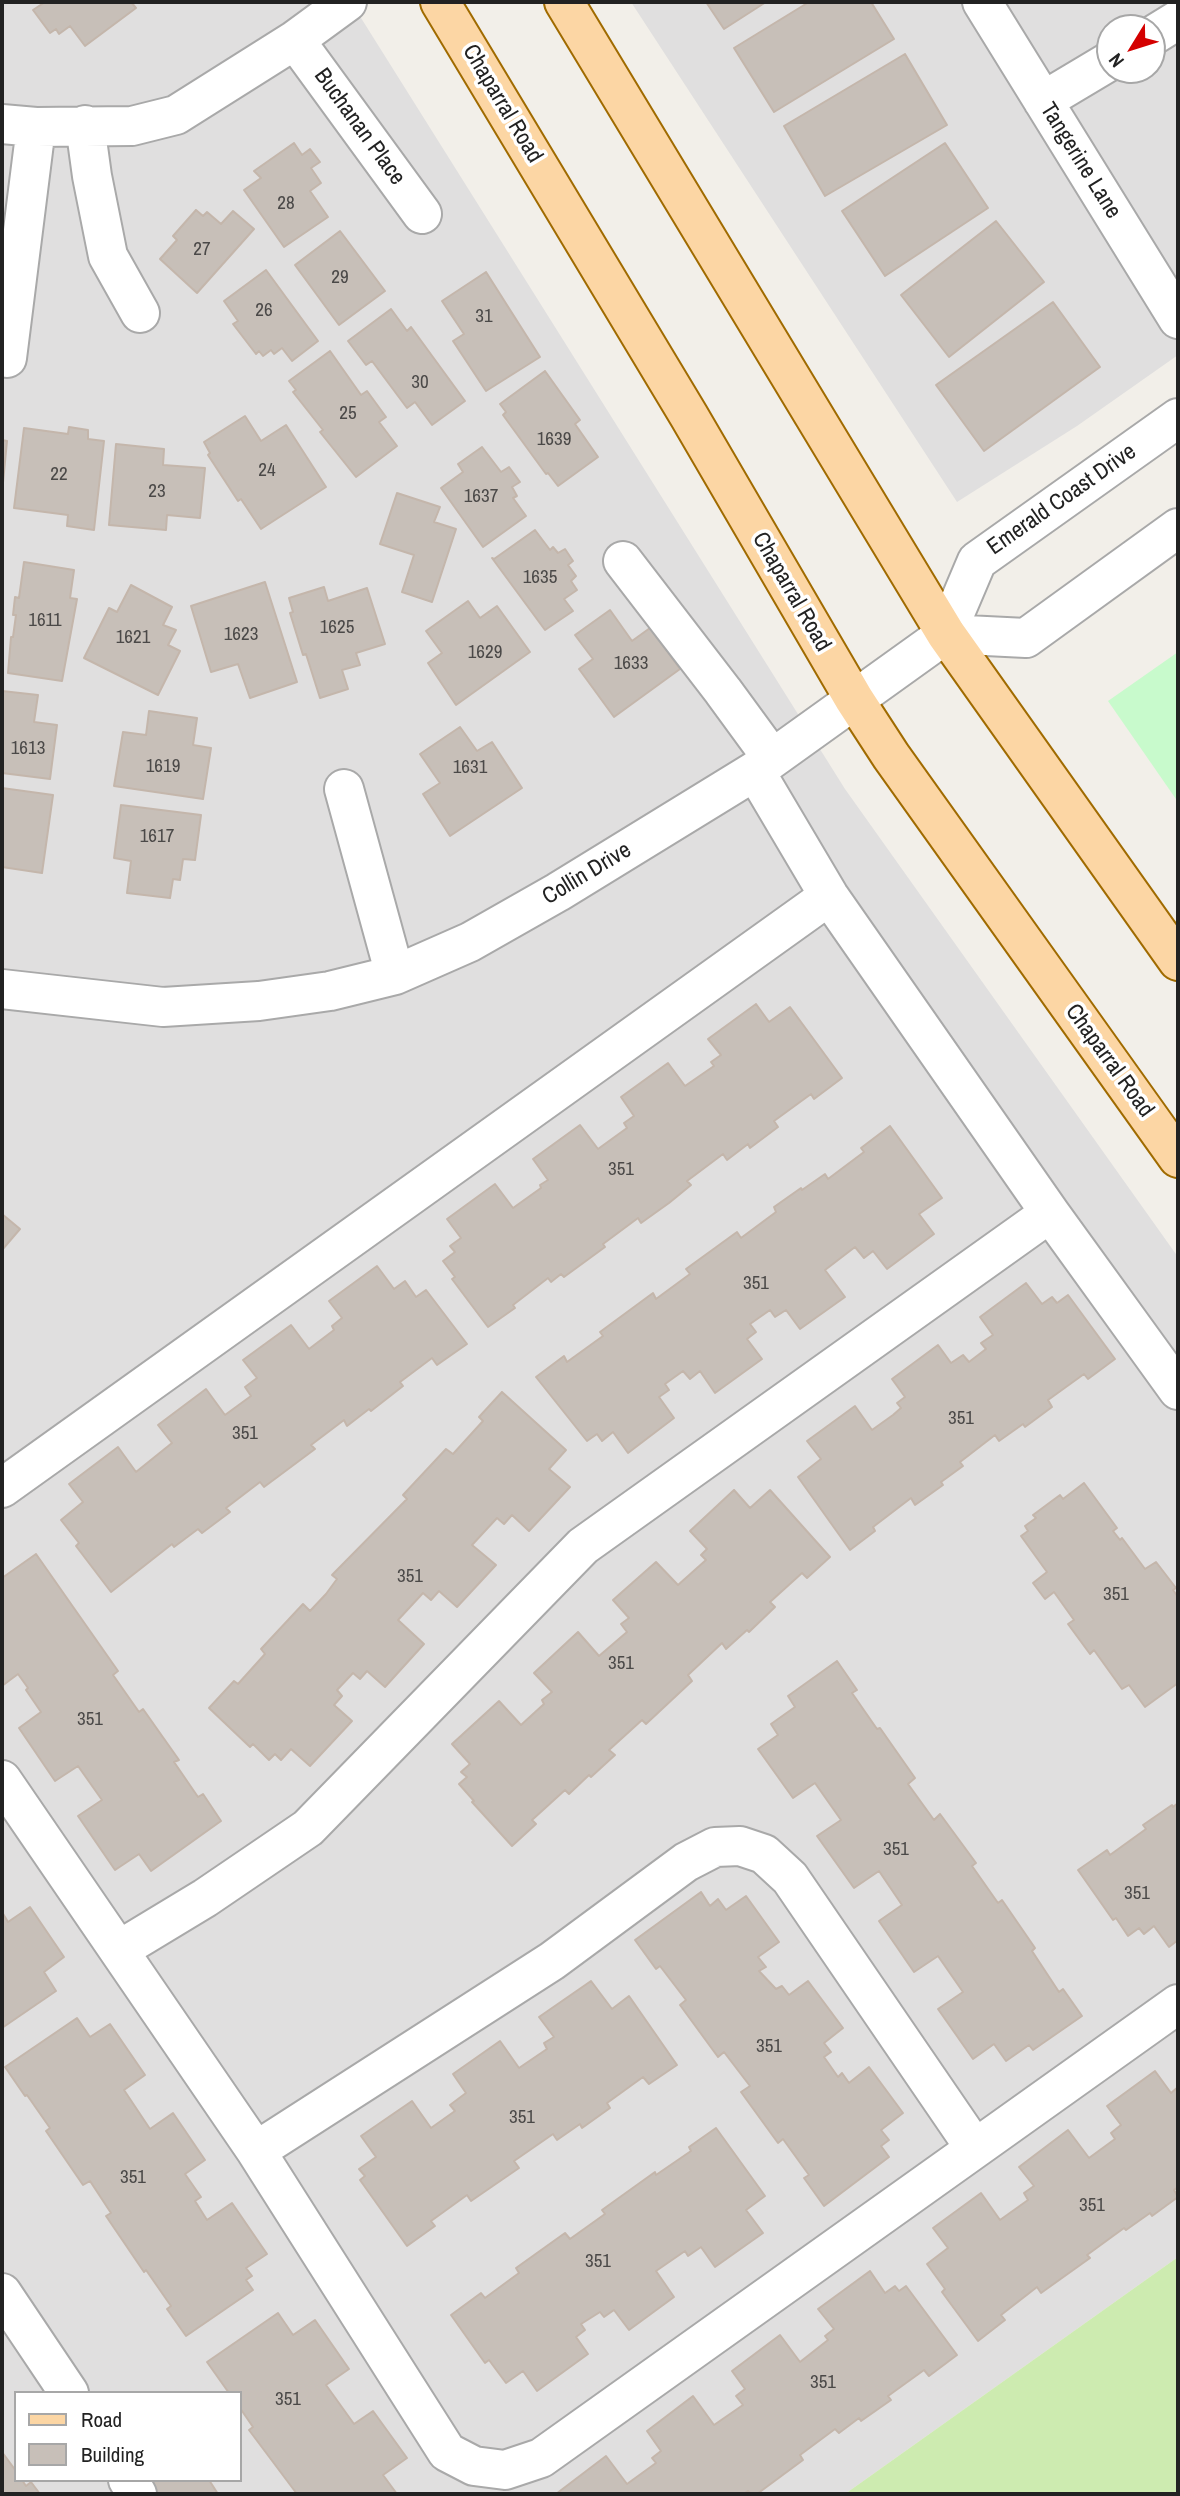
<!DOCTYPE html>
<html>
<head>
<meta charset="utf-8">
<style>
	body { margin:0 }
	#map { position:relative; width:1180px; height:2496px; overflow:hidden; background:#f2efe9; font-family:"Archivo Narrow",sans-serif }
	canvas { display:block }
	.frame { position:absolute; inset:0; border:4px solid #222; pointer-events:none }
	.legend { position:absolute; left:14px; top:2391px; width:228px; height:91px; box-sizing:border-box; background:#fff; border:2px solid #a7a7a7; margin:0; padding:9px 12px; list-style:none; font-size:21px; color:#222 }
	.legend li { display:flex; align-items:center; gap:14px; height:35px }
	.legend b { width:35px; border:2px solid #a7a7a7 }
	.north { position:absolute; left:1096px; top:14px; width:70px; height:70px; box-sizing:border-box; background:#fff; border:2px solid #a7a7a7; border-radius:50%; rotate:232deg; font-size:19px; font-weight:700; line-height:28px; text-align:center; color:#222 }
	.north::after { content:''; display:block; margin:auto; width:24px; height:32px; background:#d40000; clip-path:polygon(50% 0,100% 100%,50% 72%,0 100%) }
</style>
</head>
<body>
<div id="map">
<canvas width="1180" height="2496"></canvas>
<div class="frame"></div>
<ul class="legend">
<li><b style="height:9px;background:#fcd6a4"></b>Road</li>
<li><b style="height:19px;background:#c7bfb8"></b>Building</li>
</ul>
<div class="north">N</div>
</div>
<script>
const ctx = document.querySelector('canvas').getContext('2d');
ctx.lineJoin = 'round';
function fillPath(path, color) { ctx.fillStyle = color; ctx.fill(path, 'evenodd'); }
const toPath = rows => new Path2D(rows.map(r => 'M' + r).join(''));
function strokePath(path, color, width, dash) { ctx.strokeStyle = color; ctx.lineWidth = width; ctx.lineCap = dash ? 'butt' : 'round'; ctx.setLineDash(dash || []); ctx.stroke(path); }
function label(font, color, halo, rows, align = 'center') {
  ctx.font = font + ' "Archivo Narrow",sans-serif'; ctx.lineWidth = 7; ctx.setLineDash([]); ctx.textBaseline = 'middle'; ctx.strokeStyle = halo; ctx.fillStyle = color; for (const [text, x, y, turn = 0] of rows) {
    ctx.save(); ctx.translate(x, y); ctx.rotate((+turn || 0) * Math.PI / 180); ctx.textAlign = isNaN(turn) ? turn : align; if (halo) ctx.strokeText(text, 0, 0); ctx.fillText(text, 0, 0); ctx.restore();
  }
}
fillPath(toPath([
	[2,2,351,2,845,789,1178,1257,1178,2257,845,2494,2,2494],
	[16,2393,240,2393,240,2480,16,2480],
	[631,2,1178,2,1178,355,1077,426,957,502],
	[1110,28,1152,28,1152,70,1110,70]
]), '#e0dfdf');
fillPath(toPath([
	[1178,2257,1178,2494,845,2494]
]), '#cdebb0');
fillPath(toPath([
	[1178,652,1178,802,1108,701]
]), '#c8facc');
const building = toPath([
	[45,2,131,2,136,8,85,46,70,26,59,34,56,29,50,33,33,10,45,2],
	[706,2,766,2,724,29,706,2],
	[809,2,871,2,894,39,774,112,734,48,809,2],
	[905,54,947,125,825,196,784,126,905,54],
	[294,143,302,155,310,149,320,162,311,168,321,183,310,191,328,217,284,247,244,190,261,178,254,171,294,143],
	[945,143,988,208,885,276,842,211,945,143],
	[196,210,203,216,207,212,221,224,233,211,254,229,197,293,160,259,177,240,173,236,196,210],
	[996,221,1044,282,949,357,901,295,996,221],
	[340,231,385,291,339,325,295,265,340,231],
	[266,270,318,341,292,361,282,348,274,354,271,350,263,356,259,351,256,354,233,324,238,321,224,301,266,270],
	[486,272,540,357,486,391,453,341,464,334,442,301,486,272],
	[1053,302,1100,367,984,451,936,385,1053,302],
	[391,309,407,331,411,327,465,401,432,425,415,402,407,408,372,361,366,365,348,341,391,309],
	[330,351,361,395,367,391,386,417,379,422,397,446,356,477,320,432,323,430,293,392,296,390,289,381,330,351],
	[545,371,580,420,575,424,598,457,558,486,548,473,546,474,503,415,506,412,500,404,545,371],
	[245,416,261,441,286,425,326,487,261,529,241,499,238,501,208,455,210,453,204,442,245,416],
	[69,427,88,430,88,439,104,441,94,530,67,526,68,515,14,508,24,428,68,434,69,427],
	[2,440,7,441,2,493,2,440],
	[116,444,164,449,163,465,205,468,200,518,167,515,166,530,109,525,116,444],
	[482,447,501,472,509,467,520,482,512,487,517,496,513,498,526,516,483,547,441,488,463,472,458,464,482,447],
	[397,493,440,507,434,522,456,529,432,602,402,592,414,555,380,544,397,493],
	[535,530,550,550,553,547,558,553,565,549,573,561,568,565,576,576,571,581,577,590,564,599,573,611,545,630,492,558,494,559,535,530],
	[24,562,74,570,70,598,77,599,62,681,8,673,11,637,13,637,16,615,13,615,15,597,19,598,24,562],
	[265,582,297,682,250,698,238,664,211,672,191,606,265,582],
	[131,585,172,607,163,625,176,630,168,645,180,651,158,695,84,658,109,608,117,612,131,585],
	[324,587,328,601,367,588,385,644,356,653,360,665,342,670,348,689,320,698,306,654,303,655,290,613,293,612,289,598,324,587],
	[468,601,480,618,497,606,530,652,456,705,428,663,442,653,426,631,468,601],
	[610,610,632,641,650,628,680,669,614,717,579,669,593,659,575,635,610,610],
	[2,691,38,695,34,722,57,725,50,779,2,773,2,691],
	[149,711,197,718,193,745,211,748,203,799,114,786,123,732,146,735,149,711],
	[460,727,477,751,492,742,522,788,450,836,423,794,440,783,420,754,460,727],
	[2,788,53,795,42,873,2,867,2,788],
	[121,805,201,815,195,860,183,859,180,880,173,879,170,898,127,893,131,861,114,858,121,805],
	[756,1004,769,1022,790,1007,842,1078,814,1099,811,1094,774,1121,778,1127,750,1148,748,1144,727,1160,723,1154,687,1181,691,1185,669,1203,641,1223,638,1218,603,1244,605,1247,564,1277,561,1274,551,1282,548,1278,513,1305,515,1308,488,1327,452,1279,455,1277,443,1261,455,1252,450,1246,461,1238,447,1219,495,1184,513,1208,541,1188,540,1185,548,1180,533,1159,580,1125,598,1149,627,1128,624,1123,634,1116,621,1097,668,1063,685,1086,714,1066,711,1062,721,1055,708,1039,756,1004],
	[890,1126,942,1198,919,1214,934,1234,887,1269,873,1251,864,1258,855,1247,825,1270,845,1297,800,1329,786,1310,775,1317,770,1310,750,1324,756,1332,747,1339,762,1359,715,1393,700,1371,690,1379,683,1371,665,1384,669,1390,659,1397,674,1418,628,1453,613,1432,602,1441,597,1434,587,1441,536,1377,564,1356,567,1362,603,1336,600,1332,653,1293,656,1299,690,1274,686,1269,737,1232,741,1238,776,1212,774,1207,801,1188,802,1190,825,1174,828,1179,864,1152,861,1148,890,1126],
	[2,1214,20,1229,2,1250,2,1214],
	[377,1266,394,1289,405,1281,416,1297,426,1290,467,1344,437,1365,432,1358,400,1382,403,1386,371,1411,369,1409,347,1426,344,1420,311,1445,315,1449,264,1487,260,1482,226,1508,230,1512,202,1533,198,1529,174,1547,172,1544,111,1592,76,1546,79,1543,61,1520,83,1502,69,1484,118,1447,136,1472,172,1443,158,1425,206,1389,225,1415,251,1396,245,1387,257,1378,243,1360,291,1325,309,1349,334,1330,332,1326,342,1318,329,1301,377,1266],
	[1026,1283,1042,1304,1052,1297,1057,1303,1068,1295,1115,1359,1088,1379,1084,1374,1048,1400,1052,1407,1025,1427,1023,1424,999,1441,995,1435,960,1462,963,1466,941,1482,943,1485,915,1505,911,1498,873,1527,875,1531,850,1550,798,1477,821,1459,807,1441,855,1406,872,1430,893,1415,901,1408,897,1403,905,1397,892,1379,938,1345,951,1363,963,1355,969,1362,986,1349,981,1343,993,1335,980,1317,1026,1283],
	[502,1392,566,1450,549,1469,570,1487,529,1531,512,1515,504,1524,497,1518,472,1545,496,1565,457,1607,439,1591,431,1600,423,1593,398,1620,424,1644,385,1687,367,1671,360,1679,353,1673,337,1690,342,1696,334,1705,352,1721,310,1766,291,1749,281,1760,275,1754,269,1760,253,1744,250,1747,209,1708,234,1681,238,1684,265,1654,261,1649,303,1604,310,1611,326,1594,337,1579,332,1575,407,1499,403,1495,446,1449,453,1454,483,1421,479,1417,502,1392],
	[1084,1483,1117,1528,1113,1531,1120,1540,1122,1538,1145,1569,1156,1562,1176,1588,1173,1590,1178,1597,1178,1683,1145,1707,1129,1685,1122,1689,1094,1650,1090,1654,1068,1624,1074,1620,1054,1592,1045,1599,1033,1583,1047,1572,1021,1536,1028,1531,1025,1526,1036,1518,1033,1515,1060,1495,1063,1499,1084,1483],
	[734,1490,750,1508,770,1490,830,1557,807,1578,802,1573,770,1602,775,1607,749,1632,747,1630,726,1649,722,1643,688,1675,692,1681,646,1724,642,1720,609,1750,615,1755,591,1777,589,1775,569,1794,565,1790,532,1820,536,1824,512,1846,472,1802,474,1801,459,1784,467,1777,461,1772,470,1764,452,1744,499,1701,521,1725,544,1704,542,1700,552,1692,534,1673,578,1632,599,1656,627,1632,621,1624,629,1618,613,1600,656,1562,678,1585,706,1560,701,1555,707,1549,690,1531,734,1490],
	[36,1554,118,1671,113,1675,139,1712,143,1709,179,1760,174,1762,198,1797,203,1794,221,1821,151,1871,139,1854,115,1870,78,1816,102,1800,78,1766,55,1781,19,1728,41,1712,26,1690,28,1688,18,1674,2,1686,2,1578,36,1554],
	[837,1661,857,1690,852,1693,877,1729,880,1728,915,1778,908,1784,934,1820,940,1814,976,1863,972,1866,998,1903,1002,1900,1035,1948,1032,1951,1059,1992,1063,1989,1082,2016,1033,2050,1029,2045,1006,2061,994,2044,973,2059,938,2009,963,1992,938,1956,914,1972,879,1921,902,1905,879,1871,854,1888,817,1836,841,1820,815,1783,793,1798,758,1749,778,1735,771,1724,795,1707,788,1696,837,1661],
	[1178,1803,1178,1940,1169,1947,1154,1926,1144,1934,1139,1928,1128,1936,1116,1918,1113,1920,1078,1870,1107,1850,1110,1855,1146,1829,1143,1825,1172,1805,1173,1807,1178,1803],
	[701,1892,710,1906,718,1899,726,1910,746,1896,779,1942,758,1957,766,1967,759,1971,776,1989,782,1986,789,1995,808,1981,843,2028,824,2043,831,2052,824,2057,838,2077,842,2073,849,2083,869,2067,903,2113,881,2130,889,2140,881,2146,889,2157,824,2206,804,2178,809,2175,783,2139,778,2143,741,2092,750,2086,724,2052,718,2057,680,2005,686,2000,660,1966,656,1969,635,1940,701,1892],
	[30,1907,64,1957,44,1972,56,1991,2,2028,2,1912,8,1922,30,1907],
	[591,1981,612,2009,629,1996,677,2065,649,2084,643,2077,607,2103,610,2108,582,2128,580,2124,557,2140,553,2134,514,2161,519,2168,471,2201,467,2195,431,2221,435,2226,407,2246,360,2180,365,2176,359,2169,376,2157,361,2136,412,2101,431,2128,455,2111,450,2105,466,2093,453,2074,500,2041,519,2068,547,2049,544,2043,554,2037,539,2017,591,1981],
	[77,2018,90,2037,110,2024,145,2075,124,2090,150,2129,173,2113,205,2160,185,2174,201,2197,195,2201,207,2220,232,2203,267,2254,246,2268,252,2276,246,2280,253,2290,186,2336,167,2309,171,2306,146,2270,144,2272,106,2216,111,2213,90,2181,83,2185,46,2131,50,2128,27,2095,25,2096,5,2067,77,2018],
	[1155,2071,1171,2093,1178,2087,1178,2187,1174,2190,1178,2197,1152,2216,1150,2213,1126,2230,1124,2228,1087,2255,1090,2258,1041,2293,1037,2287,1001,2315,1005,2320,978,2341,942,2292,945,2289,927,2264,948,2248,933,2228,981,2193,1000,2220,1028,2200,1024,2193,1034,2186,1019,2167,1068,2130,1089,2158,1115,2139,1111,2133,1121,2125,1107,2106,1155,2071],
	[716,2128,765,2196,746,2210,763,2233,715,2267,701,2247,688,2256,685,2251,656,2271,674,2297,629,2330,614,2310,604,2317,600,2312,581,2324,585,2330,576,2337,588,2354,537,2391,523,2371,506,2383,489,2360,485,2363,451,2315,481,2293,485,2298,519,2273,516,2268,565,2233,570,2239,605,2214,602,2210,655,2172,656,2175,691,2151,689,2147,716,2128],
	[870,2271,885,2293,895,2286,899,2291,906,2286,957,2355,929,2376,924,2370,888,2396,891,2400,861,2421,859,2418,839,2433,835,2429,800,2455,803,2460,757,2494,751,2494,748,2491,743,2494,556,2494,606,2456,627,2484,656,2463,652,2458,661,2451,647,2431,693,2396,714,2425,743,2405,736,2396,745,2389,732,2371,780,2335,800,2362,828,2340,825,2336,834,2329,818,2309,870,2271],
	[278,2313,293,2335,315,2320,349,2369,326,2385,354,2424,373,2411,407,2458,383,2475,397,2494,297,2494,249,2430,253,2427,240,2408,240,2393,229,2393,207,2362,278,2313],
	[2,2452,16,2471,16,2480,22,2480,26,2486,31,2482,40,2494,2,2494,2,2452],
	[146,2480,209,2480,218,2494,155,2494,146,2480]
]);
fillPath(building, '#c7bfb8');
strokePath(building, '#c4b6ab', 2);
const minor = toPath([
	[982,2,1178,319],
	[1152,36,1178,20],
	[295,40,422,214],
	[1043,101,1110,61],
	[2,124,36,127,132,126,176,115,295,40,347,2],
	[85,125,92,176,108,256,140,313],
	[7,358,36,127],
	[623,561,723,691,772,758],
	[946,634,1026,638,1178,528],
	[755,771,829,896,1050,1213,1178,1390],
	[344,789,395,975],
	[2,989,163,1007,259,1001,330,991,395,975,470,942,558,892,755,771,946,634,977,561,1178,418],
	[2,1488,829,896],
	[2,1780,256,2151,447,2452,474,2466,505,2470,541,2458,1178,2004],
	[119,1950,205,1898,308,1828,583,1546,1050,1213],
	[256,2151,552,1961,686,1862,715,1847,740,1846,764,1854,790,1878,974,2147],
	[2,2293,69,2393],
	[128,2480,137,2494]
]);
const major = toPath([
	[440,2,689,416,854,699,891,756,1178,1158],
	[564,2,946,634,1178,961]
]);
strokePath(minor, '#a9a9a9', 42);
strokePath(major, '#a06b00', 42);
strokePath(minor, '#fff', 38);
strokePath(major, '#fcd6a4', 38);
label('19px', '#4b4948', null, [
	["28",286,204],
	["27",202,250],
	["29",340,278],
	["26",264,311],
	["31",484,317],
	["30",420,383],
	["25",348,414],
	["1639",554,440],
	["24",267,471],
	["22",59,475],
	["23",157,492],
	["1637",481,497],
	["1635",540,578],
	["1611",45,621],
	["1625",337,628],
	["1623",241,635],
	["1621",133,638],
	["1629",485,653],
	["1633",631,664],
	["1613",28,749],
	["1619",163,767],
	["1631",470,768],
	["1617",157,837],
	["351",621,1170],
	["351",756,1284],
	["351",961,1419],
	["351",245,1434],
	["351",410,1577],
	["351",1116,1595],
	["351",621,1664],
	["351",90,1720],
	["351",896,1850],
	["351",1137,1894],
	["351",769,2047],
	["351",522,2118],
	["351",133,2178],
	["351",1092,2206],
	["351",598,2262],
	["351",823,2383],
	["351",288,2400]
]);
label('23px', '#222', '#fff', [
	["Chaparral Road",502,104,59],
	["Buchanan Place",359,127,54],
	["Tangerine Lane",1080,161,58],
	["Emerald Coast Drive",1062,500,-35],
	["Chaparral Road",791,592,60],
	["Collin Drive",587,874,-31],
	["Chaparral Road",1109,1061,54]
]);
</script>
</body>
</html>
